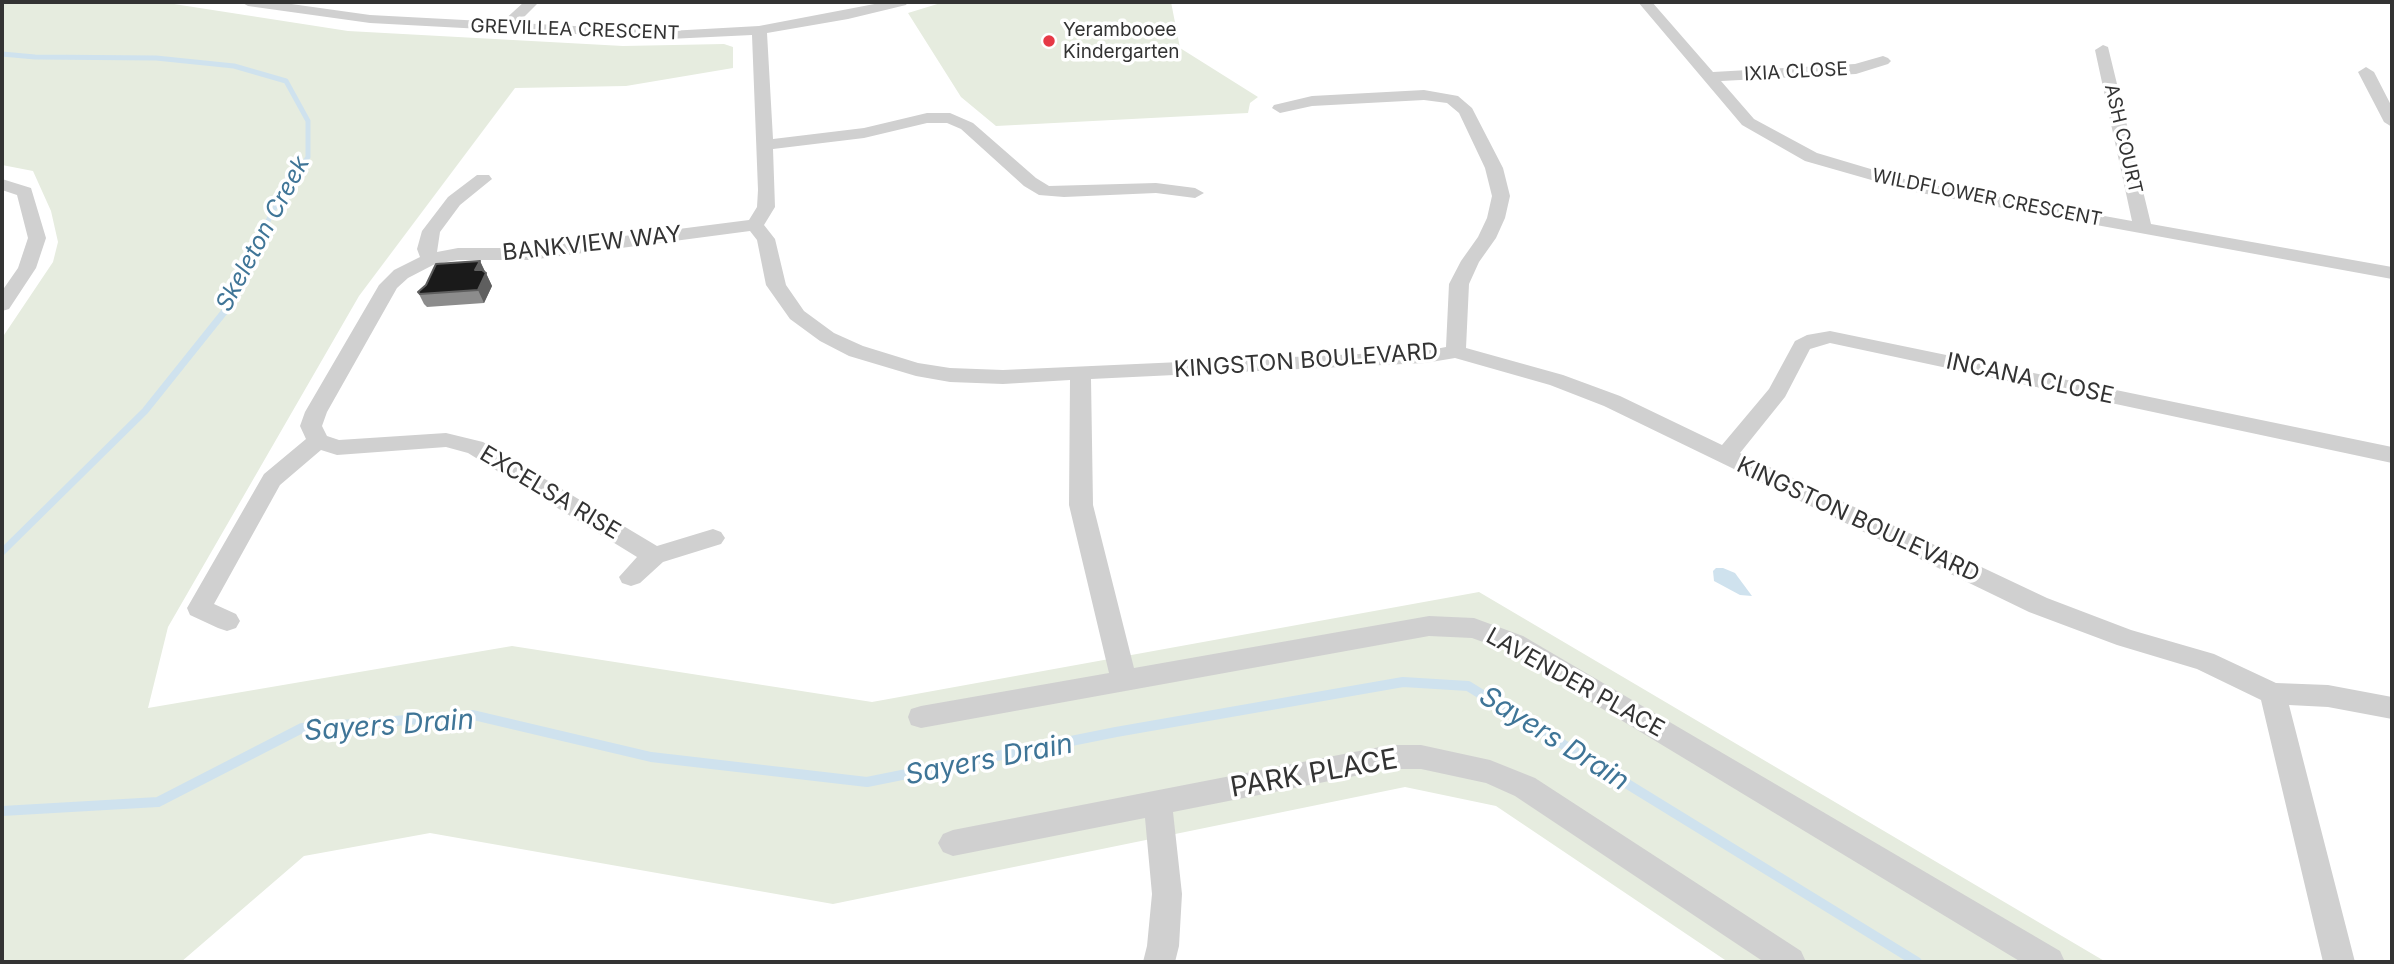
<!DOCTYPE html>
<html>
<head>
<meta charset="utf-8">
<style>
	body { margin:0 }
	#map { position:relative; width:2394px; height:964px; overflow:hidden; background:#fff; font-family:Inter,sans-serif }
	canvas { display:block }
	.frame { position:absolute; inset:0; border:4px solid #333; pointer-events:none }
</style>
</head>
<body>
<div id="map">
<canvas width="2394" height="964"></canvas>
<div class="frame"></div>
</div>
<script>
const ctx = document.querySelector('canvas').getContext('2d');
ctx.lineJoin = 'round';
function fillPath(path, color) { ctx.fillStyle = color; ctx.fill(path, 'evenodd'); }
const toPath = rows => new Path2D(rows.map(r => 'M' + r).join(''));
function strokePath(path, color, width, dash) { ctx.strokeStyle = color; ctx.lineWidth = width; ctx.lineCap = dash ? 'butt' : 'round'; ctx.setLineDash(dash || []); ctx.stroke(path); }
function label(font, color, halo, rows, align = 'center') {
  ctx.font = font + ' Inter,sans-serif'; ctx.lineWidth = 7; ctx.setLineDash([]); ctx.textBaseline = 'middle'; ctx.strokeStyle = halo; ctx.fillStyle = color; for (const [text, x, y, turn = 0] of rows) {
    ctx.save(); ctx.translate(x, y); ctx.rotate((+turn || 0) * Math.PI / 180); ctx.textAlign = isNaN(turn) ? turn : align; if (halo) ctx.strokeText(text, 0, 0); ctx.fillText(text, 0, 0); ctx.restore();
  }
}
fillPath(toPath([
	[2,2,161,2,348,31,623,46,724,44,733,47,733,68,626,86,515,88,359,296,168,627,148,708,512,646,872,702,1479,592,2106,962,1728,962,1496,806,1405,787,833,904,430,833,304,856,181,962,2,962,2,338,53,262,58,242,51,211,33,171,2,165],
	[944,2,1171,2,1180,48,1258,97,1250,103,1248,113,996,126,961,97,908,13]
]), '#e6ecdf');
fillPath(toPath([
	[1716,568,1723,568,1735,573,1752,596,1740,595,1714,581,1713,571]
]), '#cfe2ee');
strokePath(toPath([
	[2,54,35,57,156,58,234,66,286,81,308,121,308,157,272,212,259,242]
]), '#cfe2ee', 5);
strokePath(toPath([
	[2,552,145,411,233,301,260,240]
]), '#cfe2ee', 7);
strokePath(toPath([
	[2,811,158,802,302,728,473,715,651,757,867,782,1116,732,1403,682,1468,686,1917,962]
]), '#cfe2ee', 10);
fillPath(toPath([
	[241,2,277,2,370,15,502,22,524,2,539,2,518,23,669,31,759,26,885,2,908,2,906,5,848,19,767,33,773,139,864,128,927,113,950,113,973,123,1036,178,1049,186,1156,183,1195,188,1204,193,1195,198,1156,193,1064,197,1039,195,1024,186,961,129,947,123,927,123,864,138,773,149,775,207,764,225,775,239,786,285,804,311,834,333,863,346,918,363,950,368,1003,370,1425,351,1446,347,1449,284,1461,261,1478,237,1487,218,1492,196,1485,168,1459,113,1447,103,1424,100,1312,106,1280,113,1272,108,1274,105,1312,96,1424,90,1458,96,1472,108,1503,168,1510,196,1505,218,1496,238,1479,262,1469,284,1466,348,1563,375,1620,396,1722,445,1769,389,1795,341,1807,335,1830,331,2392,447,2392,463,1830,343,1810,349,1785,397,1740,453,2047,598,2131,630,2214,654,2276,683,2328,685,2392,697,2392,719,2328,707,2289,705,2355,962,2323,962,2261,700,2197,669,2117,645,2029,612,1604,406,1550,385,1455,358,1425,363,1091,379,1093,505,1134,668,1429,616,1474,618,1523,636,2060,951,2065,962,2021,962,1505,650,1472,638,1429,636,921,728,911,725,908,717,911,709,921,706,1109,673,1069,505,1070,380,1003,384,950,382,916,376,849,356,820,341,790,319,766,285,757,240,750,231,530,260,458,260,435,264,408,278,397,288,327,412,322,426,327,436,339,440,446,433,483,442,657,546,713,529,721,532,725,538,721,544,663,562,640,583,631,586,622,583,619,577,637,557,468,453,446,447,337,455,321,450,280,485,214,604,236,614,240,621,236,628,227,631,218,628,190,615,187,608,264,474,306,439,300,426,305,412,379,285,394,270,420,257,417,249,422,231,448,197,477,175,489,175,492,179,460,205,440,232,437,252,458,248,530,248,749,220,757,207,758,190,752,35,669,39,370,23,248,6,241,2],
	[1638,2,1652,2,1713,72,1855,64,1883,56,1888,58,1891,61,1888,64,1856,74,1721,81,1754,119,1817,153,1911,181,2132,221,2095,50,2103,45,2108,47,2151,224,2392,267,2392,279,1910,191,1805,161,1742,125,1638,2],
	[2366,67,2374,72,2392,107,2392,127,2384,122,2358,72,2366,67],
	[2,179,31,188,46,238,36,268,9,309,2,311,2,291,18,268,28,238,17,195,2,190,2,179],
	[1390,745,1421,745,1490,760,1535,778,1801,951,1806,962,1764,962,1515,796,1486,783,1421,769,1390,769,1173,812,1182,894,1179,946,1175,962,1143,962,1147,946,1152,894,1145,818,953,856,943,852,938,843,943,834,953,830,1390,745]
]), '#d0d0d0');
fillPath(toPath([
	[480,261,492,286,484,303,427,307,424,304,418,292]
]), '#8c8c8c');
fillPath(toPath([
	[480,261,486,274,475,270],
	[486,273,492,286,484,303,478,290]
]), '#5f5f5f');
const building = toPath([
	[480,261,475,270,482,270,486,273,478,290,420,294,418,292,426,285,436,264,480,261]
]);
fillPath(building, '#1a1a1a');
strokePath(building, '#5f5f5f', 2);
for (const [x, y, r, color] of [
	[1049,41,7,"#e63946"]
]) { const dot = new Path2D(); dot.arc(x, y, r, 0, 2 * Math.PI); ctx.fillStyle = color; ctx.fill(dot); strokePath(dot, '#fff', 2.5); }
label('19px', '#333', '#fff', [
	["GREVILLEA CRESCENT",575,30,2],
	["IXIA CLOSE",1796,72,-3],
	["ASH COURT",2123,139,77],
	["WILDFLOWER CRESCENT",1987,198,11]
]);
label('19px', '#333', '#fff', [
	["Yerambooee",1063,30],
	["Kindergarten",1063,52]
], 'left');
label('23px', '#333', '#fff', [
	["BANKVIEW WAY",592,244,-6],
	["KINGSTON BOULEVARD",1306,361,-4],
	["INCANA CLOSE",2030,379,12],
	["EXCELSA RISE",550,493,31],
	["KINGSTON BOULEVARD",1858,520,25],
	["LAVENDER PLACE",1575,683,29]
]);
label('italic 24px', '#3f7597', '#fff', [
	["Skeleton Creek",263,234,-62]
]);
label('italic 28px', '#3f7597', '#fff', [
	["Sayers Drain",389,726,-4],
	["Sayers Drain",1554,739,32],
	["Sayers Drain",989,760,-11]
]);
label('28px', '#333', '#fff', [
	["PARK PLACE",1314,774,-10]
]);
</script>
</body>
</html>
